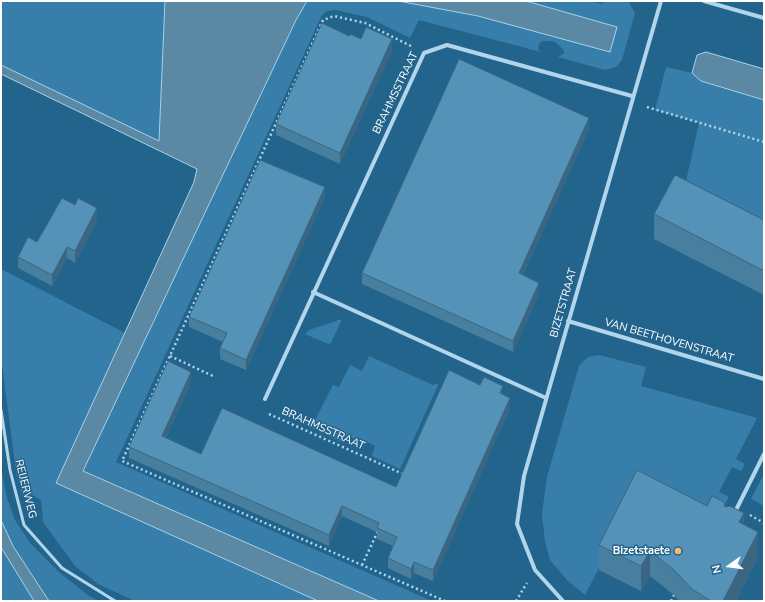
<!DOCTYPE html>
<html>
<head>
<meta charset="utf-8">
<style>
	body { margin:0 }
	#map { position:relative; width:765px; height:602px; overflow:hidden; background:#23648d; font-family:"Nunito Sans",sans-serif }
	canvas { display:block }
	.frame { position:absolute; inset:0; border:2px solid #fff; pointer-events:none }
	.north { position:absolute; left:709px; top:546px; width:40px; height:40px; -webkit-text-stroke:3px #23648d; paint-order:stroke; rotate:256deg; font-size:11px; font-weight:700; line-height:16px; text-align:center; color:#fff }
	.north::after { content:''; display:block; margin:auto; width:14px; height:18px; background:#fff; clip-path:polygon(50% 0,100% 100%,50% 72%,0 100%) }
</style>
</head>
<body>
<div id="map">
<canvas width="765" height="602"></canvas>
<div class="frame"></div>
<div class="north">N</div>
</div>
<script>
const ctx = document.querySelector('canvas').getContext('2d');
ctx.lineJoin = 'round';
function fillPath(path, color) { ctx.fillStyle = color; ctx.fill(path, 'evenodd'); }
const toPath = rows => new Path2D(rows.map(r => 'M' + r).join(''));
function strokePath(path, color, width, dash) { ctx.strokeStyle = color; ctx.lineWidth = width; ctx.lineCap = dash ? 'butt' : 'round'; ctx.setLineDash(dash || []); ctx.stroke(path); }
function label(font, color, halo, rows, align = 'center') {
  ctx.font = font + ' "Nunito Sans",sans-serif'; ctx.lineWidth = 3; ctx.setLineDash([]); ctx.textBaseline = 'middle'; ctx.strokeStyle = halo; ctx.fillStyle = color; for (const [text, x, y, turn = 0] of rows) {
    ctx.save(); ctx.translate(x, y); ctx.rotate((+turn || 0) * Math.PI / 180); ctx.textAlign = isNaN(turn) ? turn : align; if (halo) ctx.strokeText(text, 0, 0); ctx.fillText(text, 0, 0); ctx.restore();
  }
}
fillPath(toPath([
	[1,1,165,1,159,141,1,65],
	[307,1,398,1,437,7,520,26,609,52,617,27,526,1,590,1,602,4,604,1,628,1,635,13,622,60,616,67,605,70,558,57,564,53,563,49,555,42,549,41,542,41,539,44,538,49,541,52,419,20,410,38,367,17,336,10,327,11,322,15,116,462,432,601,379,601,83,471,296,20],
	[666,67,692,73,701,81,764,100,764,243,682,199,699,123,655,110],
	[1,269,125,333,57,483,318,601,135,601,98,584,75,566,43,522,41,500,32,495,22,495,16,471,1,357],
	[342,319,331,343,328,344,305,334,309,330],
	[599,355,646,367,641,386,757,418,736,459,745,464,741,471,732,467,719,492,729,497,725,504,715,499,701,527,637,494,585,595,567,580,550,560,545,542,542,514,547,477,579,366,588,357],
	[369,356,433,385,439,383,400,469,372,456,375,446,370,443,348,437,344,443,311,428,333,385,339,387,350,365,362,371],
	[1,469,7,498,15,520,31,544,59,572,89,596,98,601,49,601,13,546,3,525,1,520],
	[764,474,764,506,751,499],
	[1,547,34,601,1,601]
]), '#377faa');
const water = toPath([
	[165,1,307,1,296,20,83,471,379,601,318,601,56,483,194,182,197,169,1,74,1,65,159,141,165,1],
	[398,1,526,1,617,27,610,52,478,16,398,1],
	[706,52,764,69,764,100,701,81,692,73,697,55,706,52],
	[1,520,13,546,49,601,34,601,1,547,1,520]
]);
fillPath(water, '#5b88a3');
strokePath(water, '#a5d3ec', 1);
strokePath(toPath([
	[411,46,365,23,334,16,323,20,122,461,445,601],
	[647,107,764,142],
	[170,356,213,376],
	[269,414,403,474],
	[750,515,764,523],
	[362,565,378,531],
	[516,601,527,583],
	[671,601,674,595]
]), '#b1d6eb', 2.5, [2, 3]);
strokePath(toPath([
	[1,410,10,470,24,525,62,568,115,601]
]), '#b1d6eb', 3);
strokePath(toPath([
	[704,1,764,18],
	[313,292,546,398],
	[568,321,764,379],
	[265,399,424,53,447,45,632,96],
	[735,512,764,454],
	[563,601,535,570,517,524,524,476,661,1]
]), '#b1d6eb', 4);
fillPath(toPath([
	[349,36,361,39,392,50,340,164,276,135,276,124],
	[589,129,523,275,539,294,513,352,362,284,362,273],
	[325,197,246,370,220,359,220,348,223,342,189,327,189,317],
	[654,214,764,220,764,295,654,239],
	[97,220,75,263,67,258,52,286,18,268,18,257,37,242],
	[191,382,166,438,201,454,396,487,503,395,510,408,433,581,414,573,411,579,388,568,388,558,393,546,377,539,377,532,342,516,329,546,129,458,129,447],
	[707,506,725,507,744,525,758,557,736,601,679,601,674,595,650,576,641,591,599,570,599,545]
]), '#487e9e');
fillPath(toPath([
	[392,39,392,50,340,164,340,153],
	[589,118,589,129,519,284,519,273],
	[325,187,325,197,246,370,246,360],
	[97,208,97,220,75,263,75,251],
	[67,247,67,258,52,286,52,275],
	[539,283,539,294,513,352,513,341],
	[191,372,191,382,162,447,162,436],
	[503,386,503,397,500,393],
	[510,398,510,408,433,581,433,570],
	[342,506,342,516,329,546,329,535],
	[744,513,744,537,739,522],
	[758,532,758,557,736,601,723,601],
	[650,551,650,576,641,591,641,566],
	[414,562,414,573,411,579,411,569]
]), '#3b6681');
const building = toPath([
	[322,23,349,36,350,34,361,39,366,27,392,39,340,153,276,124,322,23],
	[459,59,589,118,519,273,539,283,513,341,362,273,459,59],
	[260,160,325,187,246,360,220,348,227,333,189,317,260,160],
	[675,175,764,220,764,271,654,214,675,175],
	[62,198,75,205,78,198,97,208,75,251,67,247,52,275,18,257,28,237,37,242,62,198],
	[168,361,191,372,162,436,201,454,222,408,396,487,449,370,480,385,484,377,503,386,500,393,510,398,433,570,414,562,411,569,388,558,397,537,377,528,379,523,342,506,329,535,129,447,168,361],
	[637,470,707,506,712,496,724,502,725,507,730,506,744,513,739,522,758,532,723,601,711,601,692,589,674,570,650,551,641,566,599,545,637,470]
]);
fillPath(building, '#5492b8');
strokePath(building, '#3b6681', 1);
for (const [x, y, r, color] of [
	[678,551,4,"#f7ba74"]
]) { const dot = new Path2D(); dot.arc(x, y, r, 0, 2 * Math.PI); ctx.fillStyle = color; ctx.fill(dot); strokePath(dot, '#23648d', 1.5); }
label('11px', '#fff', '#23648d', [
	["BRAHMSSTRAAT",396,93,-64],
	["BIZETSTRAAT",564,303,-74],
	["VAN BEETHOVENSTRAAT",669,341,16],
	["BRAHMSSTRAAT",323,429,24],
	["REIJERWEG",25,489,76]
]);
label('bold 11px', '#fff', '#23648d', [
	["Bizetstaete",670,551]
], 'right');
</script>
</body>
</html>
